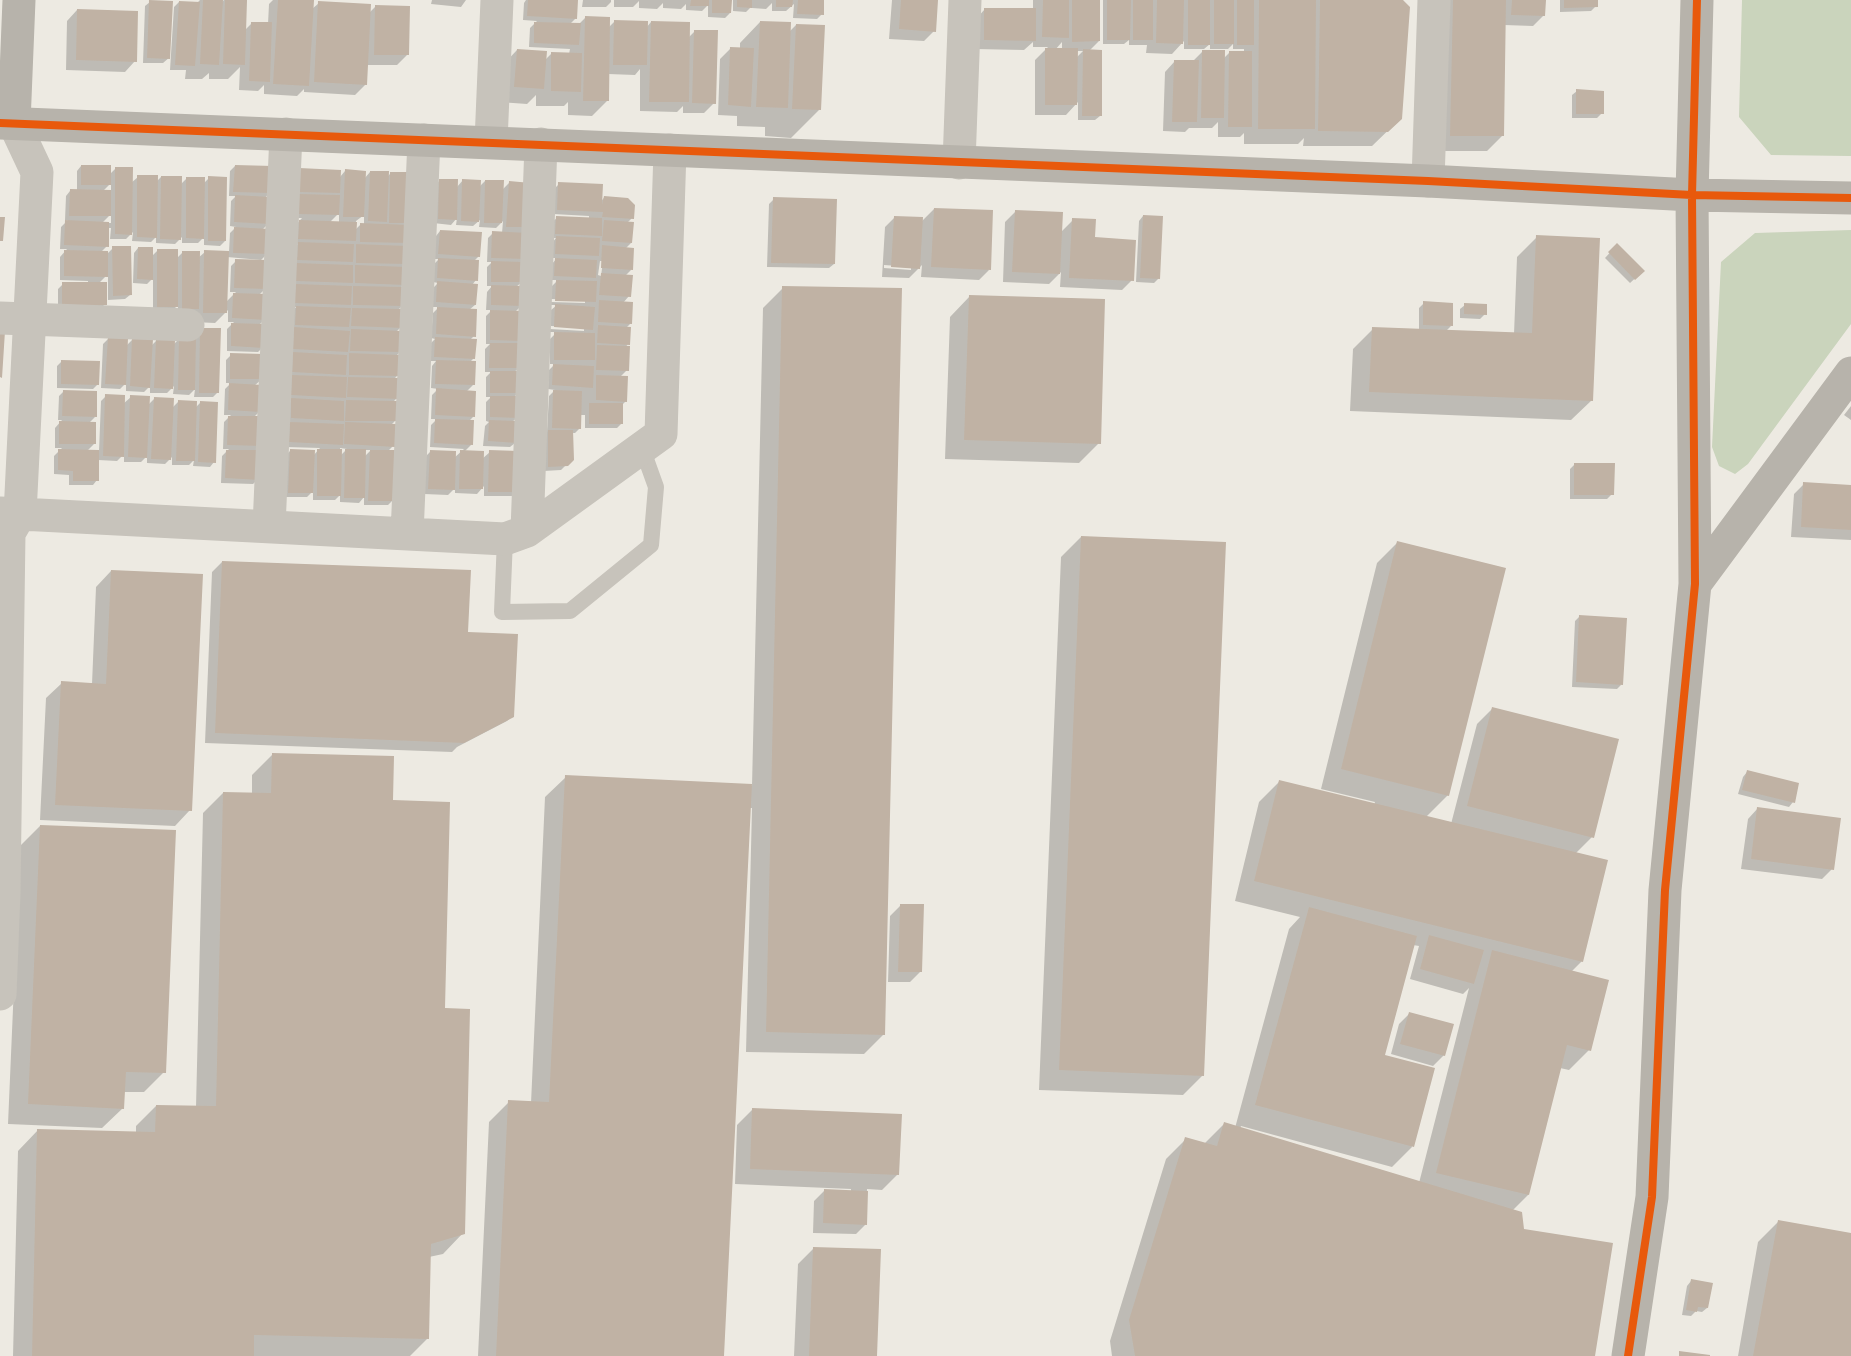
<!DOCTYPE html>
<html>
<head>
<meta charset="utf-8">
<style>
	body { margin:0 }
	canvas { display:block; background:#edeae2 }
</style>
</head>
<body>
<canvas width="1851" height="1356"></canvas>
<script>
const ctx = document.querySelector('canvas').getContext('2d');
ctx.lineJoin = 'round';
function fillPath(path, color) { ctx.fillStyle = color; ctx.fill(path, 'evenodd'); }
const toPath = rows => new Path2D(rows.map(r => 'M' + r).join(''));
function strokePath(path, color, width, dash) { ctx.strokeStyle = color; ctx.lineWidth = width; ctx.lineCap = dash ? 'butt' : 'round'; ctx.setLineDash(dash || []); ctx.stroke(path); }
fillPath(toPath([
	[1742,0,1851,0,1851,156,1771,155,1739,117],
	[1851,230,1851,324,1748,464,1735,474,1719,466,1712,447,1721,262,1755,233]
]), '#cad4bc');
fillPath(toPath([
	[200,0,221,0,221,3,224,0,245,0,244,31,252,23,268,24,269,4,273,0,313,0,312,9,319,3,369,13,375,7,407,55,397,65,367,65,366,84,355,95,304,92,304,89,297,96,264,94,264,85,258,91,239,90,240,67,228,79,209,79,209,73,202,79,185,79,186,70,170,70,174,7,179,2,197,3],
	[432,0,466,0,461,7,431,4],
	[526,0,577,0,576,18,570,24,578,25,585,18,609,27,615,21,646,28,651,22,689,37,695,31,714,103,704,113,683,113,683,106,677,112,640,111,640,69,635,75,608,74,608,100,592,116,568,115,568,102,564,106,536,106,536,95,527,104,499,102,502,66,517,50,544,61,552,53,569,54,570,49,529,47,530,28,537,21,523,20,524,3],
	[583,0,611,0,611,2,606,7,582,7],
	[614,0,730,0,730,13,725,18,708,17,708,5,702,11,686,10,686,4,681,9,663,8,663,3,657,9,639,8,639,1,633,7,614,7],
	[733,0,823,0,822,14,817,19,793,18,794,4,786,11,772,11,772,3,766,9,752,8,752,6,746,12,733,11],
	[892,0,936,0,934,31,924,41,889,39],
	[1033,0,1099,0,1099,41,1089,51,1100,116,1095,120,1078,120,1078,102,1066,115,1035,115,1035,60,1048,47,1033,47,1033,42,1024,50,974,49,975,20,985,9,1033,10],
	[1062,42,1062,50,1055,50],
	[1077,51,1083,51,1076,58],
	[1103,0,1401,0,1401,118,1372,146,1303,146,1304,138,1298,144,1244,144,1244,133,1240,137,1218,137,1218,122,1212,128,1189,128,1185,132,1163,131,1165,72,1175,61,1192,62,1202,52,1223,59,1229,53,1244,53,1244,49,1233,49,1233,44,1228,49,1210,49,1210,44,1204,49,1184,49,1184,41,1172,54,1146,53,1147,45,1129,45,1129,40,1124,44,1103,44],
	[1438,0,1544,0,1544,15,1533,26,1504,25,1502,136,1487,151,1436,151],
	[1560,0,1596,0,1596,6,1591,11,1560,12],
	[150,2,170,57,163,63,143,63,145,6],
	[77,10,135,61,125,72,66,70,67,21],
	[760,22,789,32,796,25,819,110,791,138,765,136,765,127,737,126,737,116,718,115,720,59,730,49,740,49,740,43],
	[1577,91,1602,113,1597,118,1572,118,1572,95],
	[81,166,110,174,116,168,131,183,138,177,156,182,161,177,180,185,187,178,203,184,209,178,225,241,220,246,204,245,204,237,198,243,182,243,182,237,175,244,156,243,156,237,151,242,132,241,133,232,126,239,110,239,111,228,108,228,107,246,101,252,108,253,113,248,130,295,125,299,108,300,108,274,99,283,105,304,100,309,58,310,58,289,63,284,88,283,88,281,60,280,60,257,67,249,60,249,61,227,68,220,65,220,66,196,70,191,77,191,77,171],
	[111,183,111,192,102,192],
	[111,214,111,223,102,223],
	[235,166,270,192,265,198,269,223,262,230,267,254,261,260,227,257,226,302,236,292,230,292,231,266,236,261,266,288,258,296,265,319,259,325,263,347,258,352,227,351,227,329,234,322,228,322,228,310,215,323,193,322,178,313,178,305,172,311,153,311,153,278,147,284,133,283,134,253,138,248,151,257,158,250,177,258,182,253,198,258,205,252,229,252,230,233,236,227,230,226,231,201,236,196,229,196,230,171],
	[345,171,364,179,370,172,387,177,391,173,410,174,404,284,399,289,402,306,398,310,401,327,396,332,400,352,396,356,398,375,394,379,397,398,393,402,395,421,390,426,393,446,388,451,393,500,388,505,364,505,364,497,359,503,340,502,340,495,335,500,313,500,313,491,307,497,284,497,286,455,290,451,313,456,320,448,285,447,287,405,292,400,287,399,292,312,296,307,290,307,293,248,298,244,294,243,295,226,302,218,293,218,295,175,340,177],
	[339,213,339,223,330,222],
	[364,215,364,224,361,224,355,230,356,221],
	[340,448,347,449,340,456],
	[364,450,371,450,364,457],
	[440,180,457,187,463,180,479,187,485,181,502,190,509,183,530,184,522,282,516,287,521,306,515,312,521,312,519,368,513,373,518,393,513,398,518,417,512,422,515,443,510,447,483,446,485,426,489,422,486,421,486,402,491,397,486,397,486,377,491,372,485,372,485,349,490,344,486,344,486,316,492,310,486,310,487,292,492,286,487,286,487,267,492,262,487,262,488,238,493,233,502,233,503,221,496,228,479,227,480,220,473,226,456,225,457,218,451,225,433,223,435,185],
	[559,184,601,201,604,198,632,218,627,223,631,243,625,249,631,270,625,276,629,296,623,303,631,323,626,328,628,344,625,348,627,370,620,377,626,401,622,405,622,423,617,428,585,428,585,415,580,415,580,428,575,433,572,433,572,459,561,470,544,471,544,436,547,432,549,396,555,390,548,389,549,370,555,364,550,364,550,339,557,332,550,332,550,329,584,331,584,328,551,326,551,310,557,305,550,305,551,302,585,303,585,300,551,299,551,287,558,280,550,280,551,265,557,258,551,258,552,243,556,238,551,238,552,222,557,218,589,219,589,216,553,214,554,189],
	[600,261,603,261,601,276,598,275],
	[774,199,834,264,829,268,767,267,769,204],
	[934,209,989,270,979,280,921,277,922,265,909,278,882,277,885,227,895,217,921,222],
	[884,265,911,267,911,270,884,268],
	[1016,211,1061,232,1073,220,1132,280,1122,290,1060,287,1061,272,1049,284,1003,282,1005,222],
	[1143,216,1159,278,1154,283,1136,282,1139,221],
	[440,231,479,256,474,261,476,280,472,285,475,305,469,310,474,336,470,340,474,358,470,362,473,385,466,392,473,417,468,422,472,444,464,452,482,459,490,452,517,491,512,496,484,496,484,486,477,494,455,493,455,488,448,495,424,494,425,457,430,452,454,458,464,449,430,447,431,425,437,419,431,419,432,395,438,389,431,388,432,366,436,361,430,361,431,343,435,339,431,338,433,313,439,307,432,307,433,288,438,283,433,282,434,264,439,259,434,259,436,236],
	[1537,237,1592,400,1571,420,1350,411,1353,349,1373,329,1419,330,1419,308,1424,303,1451,326,1446,331,1514,334,1517,257],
	[1617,245,1643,271,1630,283,1605,258],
	[783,288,884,1034,864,1054,746,1052,752,808,749,808,723,1356,478,1356,489,1122,509,1102,531,1103,545,797,566,777,752,786,763,308],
	[970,296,1099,443,1079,463,945,459,950,317],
	[1465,305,1485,314,1480,319,1460,318,1460,309],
	[201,329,218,392,213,397,194,397,195,389,189,395,173,394,174,386,167,393,150,393,150,386,144,392,126,391,126,383,120,389,101,388,103,344,108,339,126,346,133,339,151,346,156,341,174,344,179,339],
	[231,355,262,379,254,386,260,411,253,418,261,445,254,452,258,479,253,484,221,483,222,456,229,449,223,449,224,422,231,415,224,415,225,389,231,383,226,383,226,360],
	[62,361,98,384,93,389,57,388,57,366],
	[64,391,95,417,89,423,94,444,87,451,99,451,101,401,106,396,123,404,131,397,148,405,155,398,172,408,179,401,195,408,201,402,214,462,210,467,193,466,194,460,189,465,172,465,172,457,165,464,147,463,147,456,141,462,124,462,124,454,117,461,98,460,97,480,93,485,69,485,69,475,54,474,54,456,62,448,55,448,55,428,62,420,58,420,59,396],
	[1851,406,1851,420,1844,415],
	[1575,464,1612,494,1607,499,1570,499,1570,469],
	[1804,484,1851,486,1851,540,1791,537,1794,494],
	[1081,537,1203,1075,1183,1095,1039,1090,1061,557],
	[1397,543,1448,795,1426,817,1451,824,1477,724,1493,708,1592,837,1575,854,1582,961,1571,972,1589,1050,1569,1070,1560,1068,1528,1195,1512,1211,1594,1356,1112,1356,1110,1341,1166,1159,1186,1139,1204,1144,1224,1124,1235,1128,1289,929,1300,917,1235,901,1259,802,1279,782,1374,805,1375,802,1321,789,1377,563],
	[1413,945,1419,946,1410,979,1463,994,1469,988,1419,1183,1240,1129,1241,1126,1392,1167,1412,1147,1383,1056],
	[222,562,466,636,512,716,507,721,457,747,452,752,205,743,212,572],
	[111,571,190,810,175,826,40,820,46,698,62,683,92,684,96,587],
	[1580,616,1621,685,1617,689,1572,687,1575,621],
	[272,755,391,802,463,1233,443,1254,429,1257,428,1338,410,1356,13,1356,18,1151,38,1130,136,1133,136,1126,156,1106,196,1107,203,813,223,793,252,794,252,775],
	[1747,772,1793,802,1789,807,1738,794,1743,777],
	[1758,808,1832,869,1822,879,1741,869,1748,819],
	[40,826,164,1072,144,1092,123,1092,123,1108,102,1128,8,1124,20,846],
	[900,906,921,971,910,982,888,982,890,916],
	[1409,1014,1444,1055,1433,1066,1391,1054,1399,1024],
	[753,1109,898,1174,882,1190,867,1189,866,1224,856,1234,813,1233,814,1201,824,1191,851,1192,851,1189,735,1184,737,1125],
	[1778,1222,1851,1235,1851,1356,1738,1356,1758,1242],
	[813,1249,875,1356,794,1356,798,1264],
	[1691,1281,1707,1308,1702,1312,1696,1311,1691,1316,1682,1315,1687,1286]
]), '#0003');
fillPath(toPath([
	[149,0,173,1,170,59,147,58],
	[203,0,223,0,219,65,200,64],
	[225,0,247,0,245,65,223,64],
	[278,0,314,0,309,86,273,84],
	[528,0,578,0,577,19,527,16],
	[691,0,709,0,709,6,690,6],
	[712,0,732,0,731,13,712,13],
	[737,0,752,0,752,8,737,7],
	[776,0,793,0,792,7,776,7],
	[798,0,824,0,824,15,797,14],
	[901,0,938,0,936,32,899,29],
	[1043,0,1069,0,1069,38,1042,37],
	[1072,0,1100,0,1100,41,1072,42],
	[1107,0,1131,0,1130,40,1107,40],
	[1133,0,1153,0,1153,40,1133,40],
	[1157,0,1184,0,1183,44,1156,43],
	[1188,0,1210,0,1210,45,1188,45],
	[1214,0,1234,0,1234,44,1214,44],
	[1237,0,1254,0,1254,45,1237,45],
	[1259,0,1316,0,1315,129,1258,129],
	[1320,0,1403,0,1410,7,1402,119,1388,132,1318,131],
	[1453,0,1506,0,1504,136,1450,136],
	[1512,0,1546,0,1545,16,1511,15],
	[1564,0,1598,0,1598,7,1564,8],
	[179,1,200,2,195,66,175,65],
	[318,1,371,4,367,85,314,82],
	[375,5,410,6,409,55,374,55],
	[984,8,1036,8,1036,41,984,40],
	[77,9,138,11,137,62,76,60],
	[585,16,610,17,609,101,583,101],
	[614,20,648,21,647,65,613,65],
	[651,21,690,22,689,102,649,102],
	[760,21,791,22,788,108,756,107],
	[251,22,272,22,270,82,249,81],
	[534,22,581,23,579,45,534,43],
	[796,24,825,25,821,110,792,109],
	[694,30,718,30,716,104,692,103],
	[730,47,754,48,751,107,728,105],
	[1045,48,1078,48,1077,105,1045,105],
	[517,49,547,51,544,89,514,87],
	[1083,49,1102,50,1102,116,1082,116],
	[1202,50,1225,50,1224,118,1201,118],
	[1229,51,1252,51,1252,127,1228,127],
	[551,52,582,53,581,92,551,91],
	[1174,60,1199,60,1197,122,1172,122],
	[1576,89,1604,91,1604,114,1576,114],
	[81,165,111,165,111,185,81,185],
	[235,165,273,166,272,193,233,192],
	[115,167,133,167,132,235,115,234],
	[299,168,341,170,340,193,299,192],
	[345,169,366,171,364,217,343,217],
	[370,171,389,171,387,222,368,221],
	[390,172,411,172,409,223,389,223],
	[137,175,158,175,157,238,137,237],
	[161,176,182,176,181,240,160,239],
	[208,176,227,177,226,241,208,241],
	[186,177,205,177,204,239,186,238],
	[439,179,458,179,457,220,438,219],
	[462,179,481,180,479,222,461,221],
	[485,180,504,180,502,223,484,223],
	[509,181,531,183,529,227,506,227],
	[558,182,603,184,602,205,604,196,628,198,635,205,634,219,602,217,603,212,557,210],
	[70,189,111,190,111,216,69,216],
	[298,194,340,195,339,215,297,214],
	[235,195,271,197,270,224,234,222],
	[773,197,837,199,835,264,771,263],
	[934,208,993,210,991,270,931,267],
	[1015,210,1063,212,1060,274,1012,272],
	[1143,215,1163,216,1160,279,1140,278],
	[556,216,602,218,602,236,555,234],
	[894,216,923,217,920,269,891,267],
	[0,217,5,217,3,241,0,241],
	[1072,218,1096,219,1095,237,1136,240,1134,281,1069,278],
	[65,220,109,222,109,247,64,245],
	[299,220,357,222,356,241,298,239],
	[604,220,634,222,632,243,602,241],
	[360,223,410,225,409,243,360,242],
	[234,227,270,229,269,254,233,253],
	[440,230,482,232,480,257,438,254],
	[492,231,527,233,526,259,491,258],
	[1536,235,1600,238,1593,401,1369,392,1372,327,1532,333],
	[556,236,600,238,599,256,555,254],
	[298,242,354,244,353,262,297,260],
	[1617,243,1645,271,1635,280,1608,252],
	[356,244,408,246,407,264,356,263],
	[602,245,634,248,633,270,601,268],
	[112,246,131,246,132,295,113,296],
	[138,247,153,247,153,280,137,279],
	[157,249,178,249,178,307,157,307],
	[64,250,108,251,108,277,64,276],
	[204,250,229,251,227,313,203,313],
	[182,251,200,251,199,309,182,309],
	[438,258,479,260,478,281,437,278],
	[555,258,597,260,596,278,554,276],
	[235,259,268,260,267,289,234,288],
	[491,261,524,262,524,282,491,282],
	[296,263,353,265,353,283,296,281],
	[355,265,406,267,405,285,355,283],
	[601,273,633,275,631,297,599,295],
	[556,280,597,281,596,302,555,301],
	[437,281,478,284,476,305,436,302],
	[62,282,107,282,107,305,62,306],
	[296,284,352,286,351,305,294,303],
	[491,285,523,286,522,306,491,305],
	[353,286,405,287,404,306,353,305],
	[782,286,902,288,885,1035,766,1032],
	[233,293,267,294,266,320,232,318],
	[969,295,1105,299,1101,444,964,440],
	[599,300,633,302,632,324,598,322],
	[1423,301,1453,303,1453,326,1423,325],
	[1464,303,1487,304,1487,315,1464,314],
	[555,304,595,307,593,330,554,327],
	[296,306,351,308,349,327,295,325],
	[437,307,477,309,476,337,436,334],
	[352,308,403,309,403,328,351,326],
	[490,310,523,311,522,341,490,340],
	[231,323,265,324,264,348,231,346],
	[598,325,631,327,630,345,597,343],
	[294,327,350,331,348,352,293,349],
	[200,328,221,328,219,393,199,393],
	[351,329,402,331,402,352,350,351],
	[0,331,5,331,2,378,0,377],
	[554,332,595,333,595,360,554,360],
	[108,337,128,338,126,385,105,384],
	[179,337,196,337,195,390,178,390],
	[435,337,477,339,475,359,434,357],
	[132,338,153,339,150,388,130,386],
	[156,339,175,340,173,389,154,388],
	[490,343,520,343,520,368,489,368],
	[597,345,630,346,629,371,596,370],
	[293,352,347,355,346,375,292,372],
	[230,353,263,354,263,379,230,379],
	[349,353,401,355,400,376,349,375],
	[61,360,100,361,99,385,61,384],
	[436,360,476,361,475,385,435,384],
	[553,364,594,366,593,388,552,385],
	[490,371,520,371,520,393,490,393],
	[292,375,347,377,346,398,291,395],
	[596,375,628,376,627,402,596,400],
	[348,377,399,378,399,399,347,397],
	[229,383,263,385,261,412,228,410],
	[436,388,476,391,475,417,435,415],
	[63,390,97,391,97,417,62,416],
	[553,390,582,391,581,429,552,428],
	[105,394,125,395,124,457,103,456],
	[130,395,150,396,147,458,128,457],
	[490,396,519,396,519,418,490,417],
	[154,397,174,398,171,460,151,459],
	[291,398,344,401,344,421,291,418],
	[178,400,197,401,195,461,176,461],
	[346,400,397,401,397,421,345,421],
	[200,401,218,402,216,463,198,462],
	[589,403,623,403,623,424,589,424],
	[228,416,263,416,262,446,227,445],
	[435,419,474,420,473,445,434,443],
	[489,420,517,421,517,443,488,441],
	[59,421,96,422,96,444,59,444],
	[290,422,344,424,343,445,289,442],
	[345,422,396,424,395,447,344,444],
	[548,430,573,430,574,460,568,466,548,467],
	[58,449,99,450,99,481,73,481,73,471,58,470],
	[290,449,315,450,313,493,288,493],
	[317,449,342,449,341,496,317,496],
	[345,449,366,449,365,498,344,498],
	[226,450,260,450,259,480,225,478],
	[370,450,396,450,395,501,368,501],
	[430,450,456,451,455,490,428,489],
	[460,450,484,451,483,489,459,489],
	[489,450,519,451,518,492,488,492],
	[1574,463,1615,463,1614,495,1574,495],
	[1803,482,1851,485,1851,530,1801,527],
	[1081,536,1226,542,1204,1076,1059,1070],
	[1397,541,1506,568,1449,796,1341,769],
	[222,561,471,570,468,632,518,634,514,717,464,743,215,733],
	[111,570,203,574,192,811,55,805,61,681,106,684],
	[1579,615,1627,618,1623,685,1576,682],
	[1492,707,1619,739,1594,838,1467,806],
	[272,753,394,756,393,800,450,802,445,1008,470,1009,465,1234,431,1244,429,1339,254,1335,254,1356,32,1356,37,1129,155,1132,156,1105,216,1106,223,792,271,793],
	[1747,770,1799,783,1795,803,1742,790],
	[565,775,752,784,724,1356,496,1356,508,1100,549,1102],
	[1279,780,1608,860,1583,962,1254,881],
	[1757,807,1841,818,1834,870,1751,859],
	[40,825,176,830,166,1073,126,1072,124,1109,28,1104],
	[900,904,924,904,922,972,898,972],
	[1309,907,1417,936,1385,1055,1435,1068,1414,1147,1255,1105],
	[1429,935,1484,950,1474,984,1420,969],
	[1492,950,1609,980,1591,1051,1567,1045,1529,1195,1436,1173],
	[1409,1012,1454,1024,1445,1056,1400,1044],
	[752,1108,902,1114,899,1175,750,1169],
	[1224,1122,1522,1212,1524,1229,1613,1243,1595,1356,1135,1356,1129,1320,1185,1137,1217,1146],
	[824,1189,868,1191,867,1225,823,1223],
	[1778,1220,1851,1233,1851,1356,1753,1356],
	[813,1247,881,1249,877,1356,809,1356],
	[1691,1279,1713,1283,1708,1308,1698,1307,1697,1312,1686,1310],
	[1679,1351,1710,1355,1710,1356,1679,1356]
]), '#c0b2a4');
strokePath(toPath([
	[505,539,502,612,570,611,651,545,656,487,642,448]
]), '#c7c3bb', 16);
strokePath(toPath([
	[491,142,497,0],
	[959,163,965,0],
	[1428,181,1434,0],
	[0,318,188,325],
	[0,513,505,539,527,531,661,434,670,150],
	[269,527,286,134],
	[527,531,541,144],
	[407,534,424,140],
	[0,994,4,891,9,533,20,514,37,172,14,123]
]), '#c7c3bb', 33);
strokePath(toPath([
	[0,123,1428,181,1692,195,1851,198],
	[14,123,19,0],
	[1695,584,1851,373],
	[1628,1356,1652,1197,1665,890,1695,584,1692,195,1697,0]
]), '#b7b3ab', 33);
strokePath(toPath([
	[0,123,1428,181,1692,195,1851,198],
	[1628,1356,1652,1197,1665,890,1695,584,1692,195,1697,0]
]), '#e8590c', 8);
</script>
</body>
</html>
